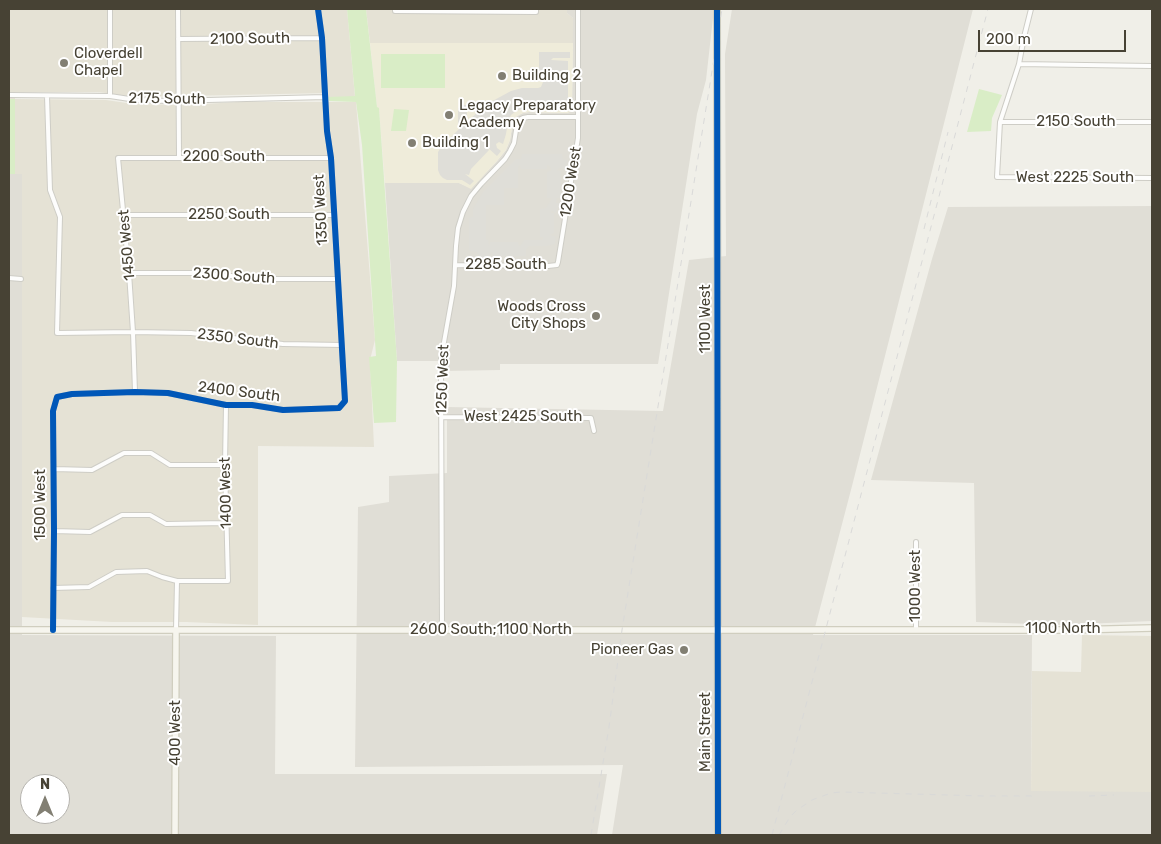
<!DOCTYPE html>
<html>
<head>
<meta charset="utf-8">
<style>
	body { margin:0 }
	#map { position:relative; width:1161px; height:844px; overflow:hidden; background:#f0efe8; font-family:Rubik,sans-serif }
	canvas { display:block }
	.frame { position:absolute; inset:0; border:10px solid #474234; pointer-events:none }
	.north { position:absolute; left:20px; top:774px; width:50px; height:50px; box-sizing:border-box; background:#fff; border:1px solid #b5b3ae; border-radius:50%; rotate:0deg; font-size:14px; font-weight:700; line-height:20px; text-align:center; color:#474234 }
	.north::after { content:''; display:block; margin:auto; width:18px; height:22px; background:#827f73; clip-path:polygon(50% 0,100% 100%,50% 72%,0 100%) }
	.scale { position:absolute; left:978px; top:30px; width:148px; height:22px; box-sizing:border-box; border:2px solid #474234; border-top:0; padding-left:6px; font-size:15px; line-height:18px; white-space:nowrap; color:#474234; -webkit-text-stroke:4px #fff; paint-order:stroke }
</style>
</head>
<body>
<div id="map">
<canvas width="1161" height="844"></canvas>
<div class="frame"></div>
<div class="north">N</div>
<div class="scale">200 m</div>
</div>
<script>
const ctx = document.querySelector('canvas').getContext('2d');
ctx.lineJoin = 'round';
function fillPath(path, color) { ctx.fillStyle = color; ctx.fill(path, 'evenodd'); }
const toPath = rows => new Path2D(rows.map(r => 'M' + r).join(''));
function strokePath(path, color, width, dash) { ctx.strokeStyle = color; ctx.lineWidth = width; ctx.lineCap = dash ? 'butt' : 'round'; ctx.setLineDash(dash || []); ctx.stroke(path); }
function label(font, color, halo, rows, align = 'center') {
  ctx.font = font + ' Rubik,sans-serif'; ctx.lineWidth = 4; ctx.setLineDash([]); ctx.textBaseline = 'middle'; ctx.strokeStyle = halo; ctx.fillStyle = color; for (const [text, x, y, turn = 0] of rows) {
    ctx.save(); ctx.translate(x, y); ctx.rotate((+turn || 0) * Math.PI / 180); ctx.textAlign = isNaN(turn) ? turn : align; if (halo) ctx.strokeText(text, 0, 0); ctx.fillText(text, 0, 0); ctx.restore();
  }
}
fillPath(toPath([
	[9,9,347,9,355,97,328,97,328,93,135,97,99,92,15,92,15,99,106,100,133,104,187,105,238,102,356,102,375,340,370,360,374,447,258,446,258,625,186,622,112,622,22,617,22,174,15,174,15,99,9,99],
	[366,9,567,9,567,13,573,18,573,43,370,43],
	[1082,635,1152,636,1152,792,1031,792,1032,671,1081,672]
]), '#e5e2d5');
fillPath(toPath([
	[567,9,714,9,706,80,697,114,658,364,500,364,500,370,445,371,445,361,397,361,385,183,459,183,471,188,497,161,506,150,510,140,513,121,517,116,523,113,529,112,567,113,571,111,572,106,573,18,567,13],
	[732,9,973,9,852,486,813,635,1032,635,1031,791,1152,792,1152,835,612,835,623,765,355,767,358,507,389,502,389,476,447,473,447,407,663,411,689,260,726,256,725,54],
	[9,174,22,174,22,635,276,636,275,774,607,774,597,835,9,835],
	[30,784,60,784,60,814,30,814],
	[1152,206,1152,621,1061,625,976,622,974,483,871,480,932,259,948,207]
]), '#e0ded6');
fillPath(toPath([
	[370,43,573,43,572,108,570,112,567,113,529,112,523,113,517,116,513,121,510,140,506,150,497,161,471,189,459,183,385,183,379,109,377,107]
]), '#efecda');
fillPath(toPath([
	[347,9,366,9,377,107,379,108,397,361,396,422,374,423,369,357,376,356,362,145,356,102,329,101,328,97,355,96],
	[381,54,445,54,445,88,381,88],
	[979,89,1002,95,992,118,991,131,967,132],
	[9,99,15,99,15,174,9,174],
	[394,109,409,110,406,131,391,131]
]), '#d9edc6');
fillPath(toPath([
	[539,52,570,52,570,58,553,58,551,60,568,61,568,104,564,104,564,108,526,108,516,111,511,115,508,122,506,134,503,144,499,142,496,144,497,148,501,151,497,156,487,147,489,150,471,169,469,175,465,174,474,181,470,185,462,180,447,180,443,178,440,175,438,170,438,152,442,146,462,126,462,125,458,125,458,108,462,108,461,105,467,105,467,119,469,120,487,104,511,91,522,88,538,88,541,87,543,82,539,81],
	[522,154,562,154,563,159,568,160,566,169,559,168,557,170,561,171,561,198,557,198,556,203,560,204,556,212,555,213,552,211,550,212,554,213,554,233,550,234,552,236,556,237,555,244,546,246,529,246,526,250,526,256,493,256,492,252,489,254,489,259,479,259,479,255,477,252,469,250,469,218,473,217,473,209,483,192,516,159,521,159],
	[520,165,521,169,547,169,547,165,548,165,551,168,551,171,547,172,547,198,551,198,551,200,546,208,540,209,540,237,543,237,543,239,542,240,524,240,521,245,519,246,518,242,490,242,489,246,488,240,486,239,486,205,504,205,504,188,518,188,518,168]
]), '#dfded8');
const street = toPath([
	[178,9,179,157],
	[395,9,395,11,536,12,536,9],
	[1031,9,1024,37,1019,64,1000,122,997,177,1152,178],
	[178,39,322,38],
	[1019,64,1152,66],
	[9,95,110,96,136,100,169,101,325,97],
	[47,96,50,190,60,217,57,333,133,332,191,333,283,344,342,345],
	[110,96,110,9],
	[1000,122,1152,122],
	[124,215,334,215],
	[456,265,548,266,557,265,558,262,578,138,578,9],
	[129,273,196,273,266,279,338,279],
	[9,278,21,279],
	[135,392,133,332,129,273,118,158,331,158],
	[442,417,591,418,594,431],
	[54,469,92,470,124,453,151,453,170,465,225,465],
	[54,531,90,532,122,515,150,515,166,524,226,523],
	[53,588,89,587,116,572,147,571,162,577,177,581,228,581,225,465,226,405],
	[53,630,54,531,53,411,57,397,72,394,135,392,168,393,226,405,252,405,283,410,339,408,345,401,331,158,327,131,322,38,318,9],
	[176,630,177,581],
	[442,630,441,359,454,286,456,246,458,228,463,212,471,196,481,184,505,159,510,151,514,143,517,124,519,120,523,118,528,117,578,117],
	[916,630,916,542]
]);
const secondary = toPath([
	[717,9,718,835],
	[9,630,1069,630,1152,628],
	[175,835,176,630]
]);
strokePath(street, '#cecdc6', 6);
strokePath(secondary, '#d0cebf', 8);
strokePath(street, '#fdfdfc', 4);
strokePath(secondary, '#f6f5ee', 5.5);
strokePath(toPath([
	[924,229,948,132],
	[1089,796,1114,795],
	[591,835,609,727,622,630,722,9],
	[772,835,988,9],
	[779,835,790,817,797,810,812,800,831,793,841,792,984,796,1033,796]
]), '#d9d9d8', 1, [6, 6]);
strokePath(toPath([
	[717,9,718,835],
	[53,630,54,531,53,411,57,397,72,394,135,392,168,393,226,405,252,405,283,410,339,408,345,401,331,158,327,131,322,38,318,9]
]), '#0057b8', 6);
for (const [x, y, r, color] of [
	[64,63,5,"#827f73"],
	[502,76,5,"#827f73"],
	[449,115,5,"#827f73"],
	[412,143,5,"#827f73"],
	[596,316,5,"#827f73"],
	[684,650,5,"#827f73"]
]) { const dot = new Path2D(); dot.arc(x, y, r, 0, 2 * Math.PI); ctx.fillStyle = color; ctx.fill(dot); strokePath(dot, '#fff', 2); }
label('15px', '#474234', '#fff', [
	["2100 South",250,39,-1],
	["2175 South",167,99,1],
	["2150 South",1076,122],
	["2200 South",224,157],
	["West 2225 South",1075,178],
	["1200 West",571,182,-81],
	["1350 West",321,210,-93],
	["2250 South",229,215],
	["1450 West",127,245,-95],
	["2285 South",506,265],
	["2300 South",234,276,4],
	["1100 West",706,319,-90],
	["2350 South",238,339,7],
	["1250 West",443,380,-88],
	["2400 South",239,392,7],
	["West 2425 South",523,417],
	["1400 West",226,493,-91],
	["1500 West",41,505,-90],
	["1000 West",916,586,-90],
	["1100 North",1063,629],
	["2600 South;1100 North",491,630],
	["Main Street",706,732,-90],
	["400 West",176,733,-90]
]);
label('15px', '#474234', '#fff', [
	["Cloverdell",74,54],
	["Chapel",74,71],
	["Building 2",512,76],
	["Legacy Preparatory",459,106],
	["Academy",459,123],
	["Building 1",422,143],
	["Woods Cross",586,307,"right"],
	["City Shops",586,324,"right"],
	["Pioneer Gas",674,650,"right"]
], 'left');
</script>
</body>
</html>
